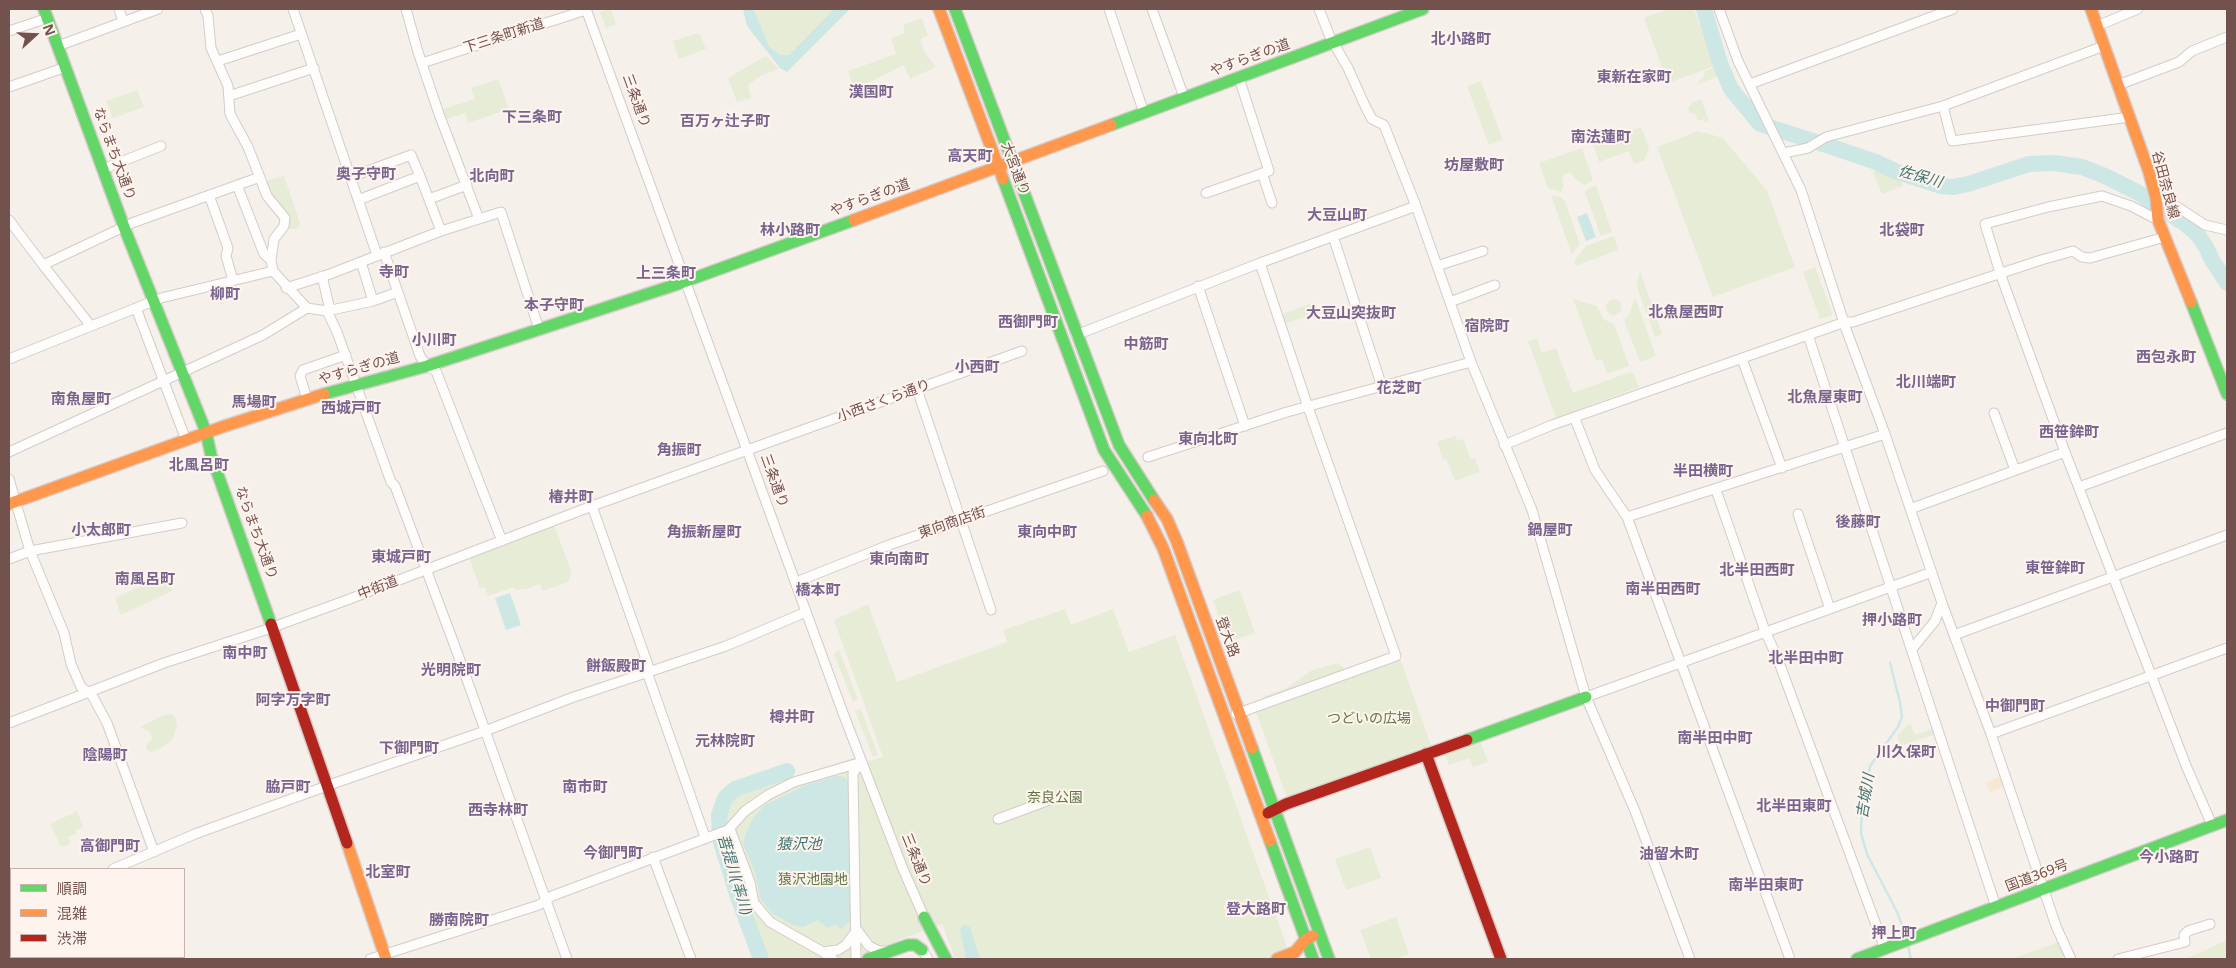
<!DOCTYPE html>
<html>
<head>
<meta charset="utf-8">
<style>
	body { margin:0 }
	#map { position:relative; width:2236px; height:968px; overflow:hidden; background:#f6f0eb; font-family:"Noto Sans","Noto Sans JP",sans-serif }
	canvas { display:block }
	.frame { position:absolute; inset:0; border:10px solid #73524d; pointer-events:none }
	.legend { position:absolute; left:10px; top:868px; width:175px; height:90px; box-sizing:border-box; background:#fef4ed; border:1px solid #c6b3ad; margin:0; padding:6px 9px; list-style:none; font-size:15px; color:#73524d }
	.legend li { display:flex; align-items:center; gap:10px; height:25px }
	.legend b { width:25px; border:1px solid #c6b3ad }
	.north { position:absolute; left:10px; top:10px; width:50px; height:50px; -webkit-text-stroke:4px #fef4ed; paint-order:stroke; rotate:70deg; font-size:14px; font-weight:700; line-height:20px; text-align:center; color:#73524d }
	.north::after { content:''; display:block; margin:auto; width:18px; height:22px; background:#73524d; clip-path:polygon(50% 0,100% 100%,50% 72%,0 100%) }
</style>
</head>
<body>
<div id="map">
<canvas width="2236" height="968"></canvas>
<div class="frame"></div>
<ul class="legend">
<li><b style="height:6px;background:#63d668"></b>順調</li>
<li><b style="height:6px;background:#ff974d"></b>混雑</li>
<li><b style="height:6px;background:#b3261e"></b>渋滞</li>
</ul>
<div class="north">N</div>
</div>
<script>
const ctx = document.querySelector('canvas').getContext('2d');
ctx.lineJoin = 'round';
function fillPath(path, color) { ctx.fillStyle = color; ctx.fill(path, 'evenodd'); }
const toPath = rows => new Path2D(rows.map(r => 'M' + r).join(''));
function strokePath(path, color, width, dash) { ctx.strokeStyle = color; ctx.lineWidth = width; ctx.lineCap = dash ? 'butt' : 'round'; ctx.setLineDash(dash || []); ctx.stroke(path); }
function label(font, color, halo, rows, align = 'center') {
  ctx.font = font + ' "Noto Sans","Noto Sans JP",sans-serif'; ctx.lineWidth = 4; ctx.setLineDash([]); ctx.textBaseline = 'middle'; ctx.strokeStyle = halo; ctx.fillStyle = color; for (const [text, x, y, turn = 0] of rows) {
    ctx.save(); ctx.translate(x, y); ctx.rotate((+turn || 0) * Math.PI / 180); ctx.textAlign = isNaN(turn) ? turn : align; if (halo) ctx.strokeText(text, 0, 0); ctx.fillText(text, 0, 0); ctx.restore();
  }
}
fillPath(toPath([
	[611,9,616,24,606,28,600,12],
	[754,9,834,9,789,55,780,55,769,46],
	[1668,9,1694,9,1715,66,1668,83,1644,18],
	[922,18,928,36,921,39,924,52,936,67,910,79,904,65,854,90,848,71,896,54,891,38,905,33,903,25],
	[699,33,706,49,679,59,673,41],
	[766,56,779,69,762,75,748,85,751,98,737,102,728,78],
	[1716,66,1719,76,1696,85,1704,76,1704,72],
	[498,79,509,109,468,123,465,113,447,119,443,109,475,99,471,88],
	[1481,81,1503,140,1489,145,1467,86],
	[137,90,144,107,113,118,106,101],
	[1701,99,1709,121,1705,123,1704,119,1698,121,1695,113,1690,114,1688,108,1693,102],
	[1641,127,1649,147,1644,161,1634,164,1629,151,1599,162,1593,144],
	[1698,131,1723,138,1767,191,1795,267,1713,297,1657,147],
	[1582,148,1593,180,1585,185,1576,180,1570,172,1565,174,1562,179,1564,186,1561,192,1548,188,1539,163],
	[1880,170,1900,176,1903,186,1882,194,1873,172],
	[284,176,300,223,299,228,290,229,284,226,262,182],
	[1596,185,1612,232,1601,236,1585,193,1587,190],
	[1551,195,1561,197,1565,201,1580,244,1572,255],
	[1614,236,1618,250,1576,266,1574,261,1586,246],
	[1815,267,1833,315,1820,319,1803,272],
	[1640,271,1662,334,1655,337,1637,287],
	[1635,297,1656,356,1640,362,1624,320,1629,315],
	'1606 307a8 8 0 1 1 16 0a8 8 0 1 1-16 0Z',
	[1573,299,1597,306,1603,319,1614,324,1629,366,1607,374,1602,359,1596,361],
	[1312,303,1316,313,1284,324,1280,315],
	[1537,338,1542,353,1556,348,1573,393,1630,372,1634,375,1639,387,1556,418,1528,341],
	[1455,436,1458,441,1463,439,1471,459,1475,458,1480,472,1455,481,1446,459,1443,460,1437,442],
	[554,525,572,573,568,582,543,591,540,584,526,589,516,590,514,587,488,596,485,587,480,588,469,558],
	[165,575,172,591,121,615,115,598],
	[1240,590,1255,633,1228,642,1213,600],
	[868,604,897,682,1007,642,1003,630,1065,609,1071,625,1113,609,1129,652,1175,635,1287,947,1290,959,955,959,942,924,848,959,755,959,717,837,718,812,721,803,730,790,735,787,791,768,793,777,853,758,868,761,883,757,834,620],
	[839,650,858,699,853,702,834,654],
	[1400,658,1431,745,1287,798,1256,712,1270,706,1264,696,1287,688,1312,670,1338,663,1346,670],
	[861,709,878,755,873,757,855,711],
	[172,714,176,719,177,727,172,740,161,748,151,752,147,750,146,745,152,739,150,732,140,727,164,715],
	[1910,723,1915,735,1934,728,1936,734,1900,746,1897,735],
	[1480,741,1488,762,1473,767,1469,758,1449,765,1445,753],
	[77,811,83,827,76,830,76,834,68,837,70,844,61,847,50,824],
	[1370,847,1381,878,1346,890,1335,859],
	[1396,917,1409,954,1395,959,1371,959,1360,930],
	[2227,940,2227,959,2189,959,2188,958],
	[2059,942,2068,959,2011,959]
]), '#e7ecd7');
fillPath(toPath([
	[2002,776,2006,786,1990,792,1986,782]
]), '#f7e8d5');
fillPath(toPath([
	[743,9,754,9,769,46,780,55,789,55,834,9,850,9,787,72,780,68,754,35,747,26],
	[1587,213,1596,237,1586,241,1577,217],
	[510,593,521,625,506,630,495,598],
	[836,776,844,777,849,783,851,920,841,929,836,924,828,928,818,920,803,927,793,925,773,914,761,900,755,872,743,844,746,833,754,817,765,805,808,784],
	[964,925,970,927,980,959,966,959,961,934,960,928]
]), '#cde7e4');
strokePath(toPath([
	[1890,663,1900,702,1902,717,1898,727,1870,766,1862,808,1861,833,1867,854,1897,912,1905,933],
	[1908,946,1911,959]
]), '#cde7e4', 2.5);
strokePath(toPath([
	[1704,9,1720,63,1731,89,1760,124,1832,147,1876,162,1897,172,1941,186,1953,187,1968,184,2029,164,2054,163,2082,167,2105,176,2137,192,2184,223,2197,234,2206,247,2212,260,2227,283],
	[761,959,738,897,720,839,719,815,725,798,735,789,787,771]
]), '#cde7e4', 16);
const street = toPath([
	[119,9,123,21],
	[205,9,208,16,211,48,228,86,230,114,248,147,267,196,285,218,284,226,274,239,271,260,273,271,307,308,327,311,337,332,391,482,395,486,457,652,567,959],
	[293,9,377,255],
	[406,9,418,52,439,114,479,219,501,212,539,329],
	[586,9,843,713,903,869,924,917],
	[1109,9,1144,113],
	[1152,9,1184,97],
	[1319,9,1330,37,1348,68,1366,108,1372,119,1384,125,1416,206,1471,362,1532,510,1586,697,1635,811,1690,959],
	[1719,9,1738,61,1801,190,1846,329,1885,434,1942,603,1991,734,2056,926,2071,959],
	[2097,26,2138,9],
	[9,31,48,18],
	[58,46,158,9],
	[218,61,301,34],
	[422,63,586,10],
	[1750,84,1953,9],
	[2118,85,2179,62,2192,51,2227,37],
	[9,87,66,67],
	[229,96,314,68],
	[1943,106,2104,46],
	[1784,153,1808,148,1826,137,1943,106,1952,141,2130,117],
	[103,169,161,146],
	[1262,173,1272,203],
	[351,177,411,155,420,176],
	[237,185,264,254,271,260],
	[2155,192,2205,225,2227,230],
	[1206,193,1269,171,1239,78],
	[209,195,228,248,226,256,233,280],
	[429,199,467,185],
	[358,200,420,176,441,231],
	[9,220,43,265,132,223,260,177],
	[2158,220,2131,206,2102,196,2048,207,1985,224,2000,273,2065,452,2187,768,2212,825],
	[1333,236,1382,387],
	[384,252,420,356,427,366,436,371,502,541],
	[361,262,373,301],
	[1260,263,1416,206],
	[43,265,91,326],
	[1437,266,1483,251],
	[322,276,330,310],
	[1198,286,1245,426],
	[286,288,330,274,441,231,479,219],
	[1450,302,1495,285],
	[136,308,186,440],
	[327,311,373,301,398,292],
	[1076,335,1260,263,1308,407,1396,656,1236,714],
	[1808,335,1996,907],
	[9,359,161,298,273,271],
	[1742,359,1782,468],
	[917,389,991,610],
	[307,399,300,376,303,370,346,355],
	[1994,413,2015,470],
	[1575,419,1595,470,1627,517,1790,959],
	[1504,445,1552,425,1845,322,1853,322,2041,260,2073,251,2082,257,2090,258,2165,237],
	[9,452,263,335,307,308],
	[1148,457,1287,412,1471,362],
	[9,479,30,551,64,633,71,664,81,687,92,695,107,723,154,852],
	[2079,487,2227,433],
	[1716,490,1765,631,1777,657,1885,949],
	[592,506,648,665,647,672,705,837],
	[1910,509,2065,452],
	[1798,514,1830,609],
	[1627,517,1885,434],
	[9,559,30,551,182,523],
	[801,580,889,545,1103,471],
	[1954,635,2227,535],
	[1912,649,1935,621,1942,603],
	[1586,697,1932,572],
	[9,723,164,663,265,630,347,600,592,506,1022,351],
	[1991,734,2227,648],
	[998,819,1052,799],
	[730,829,750,882,754,903,770,922,823,952,838,950,846,945,857,930,869,946,879,951,887,951],
	[653,857,691,959],
	[113,869,195,834,335,783,485,731,571,698,726,646,806,612],
	[9,908,11,907],
	[922,950,928,959],
	[823,952,833,959],
	[157,957,159,959],
	[370,959,539,905,552,896,728,830,745,811,768,795,794,782,862,762],
	[856,959,853,773,862,762],
	[2118,959,2185,942,2184,935,2188,931,2210,924]
]);
const fast = toPath([
	[44,9,124,227,206,432,211,455,271,624],
	[955,9,1119,445,1154,500],
	[1111,125,1423,9],
	[1003,179,1104,450,1147,516],
	[2191,302,2227,394],
	[324,394,427,366,675,285,854,220],
	[1467,740,1586,697],
	[1252,748,1329,959],
	[1270,841,1313,959],
	[924,917,946,959],
	[868,959,908,945,915,945,922,950],
	[1857,959,2227,820]
]);
const slow = toPath([
	[939,9,1003,179],
	[2091,9,2149,172,2156,198,2158,220,2191,302],
	[854,220,1111,125],
	[1154,500,1167,519,1177,542,1252,748],
	[9,504,222,427,324,394],
	[1147,516,1163,548,1270,841],
	[347,843,386,959],
	[1277,959,1295,952,1306,939,1313,936]
]);
const jam = toPath([
	[271,624,347,843],
	[1426,754,1501,959],
	[1268,813,1286,804,1467,740]
]);
strokePath(street, '#d4cbc8', 11);
strokePath(fast, '#d6cbc8', 14);
strokePath(slow, '#d6cbc8', 14);
strokePath(jam, '#d6cbc8', 14);
strokePath(street, '#fefdfc', 9);
strokePath(fast, '#63d668', 11);
strokePath(slow, '#ff974d', 11);
strokePath(jam, '#b3261e', 11);
label('14px', '#73524d', '#fef4ed', [
	["下三条町新道",504,36,-18],
	["やすらぎの道",1250,58,-20],
	["三条通り",636,101,70],
	["ならまち大通り",114,154,70],
	["大宮通り",1015,169,69],
	["谷田奈良線",2165,185,75],
	["やすらぎの道",870,198,-20],
	["やすらぎの道",359,369,-16],
	["小西さくら通り",884,401,-20],
	["三条通り",774,481,70],
	["東向商店街",952,523,-19],
	["ならまち大通り",256,533,70],
	["中街道",378,588,-21],
	["登大路",1227,637,70],
	["三条通り",916,860,68],
	["国道369号",2037,876,-21]
]);
label('14px', '#5e7845', '#fef4ed', [
	["つどいの広場",1369,719],
	["奈良公園",1055,798],
	["猿沢池園地",813,880]
]);
label('bold 15px', '#78658f', '#fef4ed', [
	["北小路町",1461,40],
	["東新在家町",1634,78],
	["漢国町",871,93],
	["下三条町",532,118],
	["百万ヶ辻子町",725,122],
	["南法蓮町",1601,138],
	["高天町",970,157],
	["坊屋敷町",1474,166],
	["奥子守町",366,175],
	["北向町",492,177],
	["大豆山町",1337,216],
	["林小路町",790,231],
	["北袋町",1902,231],
	["寺町",394,273],
	["上三条町",666,274],
	["柳町",225,295],
	["本子守町",554,306],
	["北魚屋西町",1686,313],
	["大豆山突抜町",1351,314],
	["西御門町",1028,323],
	["宿院町",1487,327],
	["小川町",434,341],
	["中筋町",1146,345],
	["西包永町",2166,358],
	["小西町",977,368],
	["北川端町",1926,383],
	["花芝町",1399,389],
	["北魚屋東町",1825,398],
	["南魚屋町",81,400],
	["馬場町",254,403],
	["西城戸町",351,409],
	["西笹鉾町",2069,433],
	["東向北町",1208,440],
	["角振町",679,451],
	["北風呂町",199,466],
	["半田横町",1703,472],
	["椿井町",571,498],
	["後藤町",1858,523],
	["小太郎町",101,531],
	["鍋屋町",1550,531],
	["角振新屋町",704,533],
	["東向中町",1047,533],
	["東城戸町",401,558],
	["東向南町",899,560],
	["東笹鉾町",2055,569],
	["北半田西町",1757,571],
	["南風呂町",145,580],
	["南半田西町",1663,590],
	["橋本町",818,591],
	["押小路町",1892,621],
	["南中町",245,654],
	["北半田中町",1806,659],
	["餅飯殿町",616,667],
	["光明院町",451,671],
	["阿字万字町",293,701],
	["中御門町",2015,707],
	["樽井町",792,718],
	["南半田中町",1715,739],
	["元林院町",725,742],
	["下御門町",409,749],
	["川久保町",1906,753],
	["陰陽町",105,756],
	["脇戸町",288,788],
	["南市町",585,788],
	["北半田東町",1794,807],
	["西寺林町",498,811],
	["高御門町",110,847],
	["今御門町",613,854],
	["油留木町",1669,855],
	["今小路町",2169,858],
	["北室町",388,873],
	["南半田東町",1766,886],
	["登大路町",1256,910],
	["勝南院町",459,921],
	["押上町",1894,934]
]);
label('italic 15px', '#417776', '#fef4ed', [
	["佐保川",1920,177,16],
	["吉城川",1866,796,-81],
	["猿沢池",799,845],
	["菩提川(率川)",734,875,73]
]);
</script>
</body>
</html>
